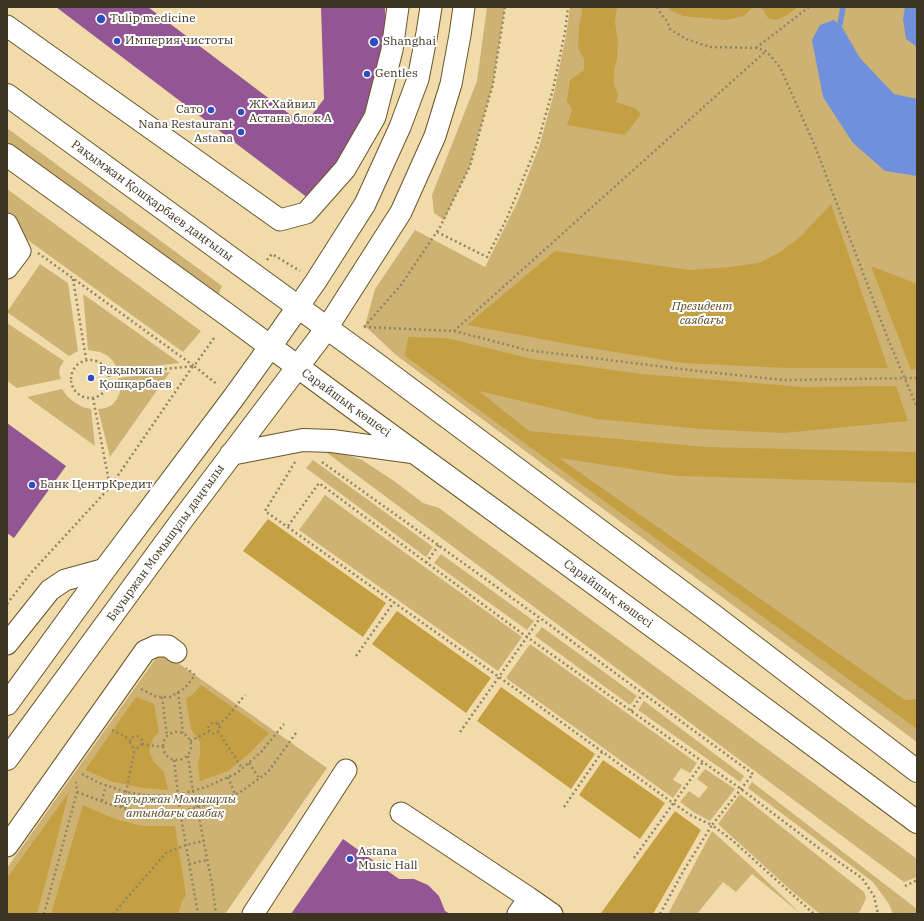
<!DOCTYPE html>
<html>
<head>
<meta charset="utf-8">
<style>
	body { margin:0 }
	#map { position:relative; width:924px; height:921px; overflow:hidden; background:#f1dbab; font-family:"IBM Plex Serif",serif }
	canvas { display:block }
	.frame { position:absolute; inset:0; border:8px solid #3d3521; pointer-events:none }
</style>
</head>
<body>
<div id="map">
<canvas width="924" height="921"></canvas>
<div class="frame"></div>
</div>
<script>
const ctx = document.querySelector('canvas').getContext('2d');
ctx.lineJoin = 'round';
function fillPath(path, color) { ctx.fillStyle = color; ctx.fill(path, 'evenodd'); }
const toPath = rows => new Path2D(rows.map(r => 'M' + r).join(''));
function strokePath(path, color, width, dash) { ctx.strokeStyle = color; ctx.lineWidth = width; ctx.lineCap = dash ? 'butt' : 'round'; ctx.setLineDash(dash || []); ctx.stroke(path); }
function label(font, color, halo, rows, align = 'center') {
  ctx.font = font + ' "IBM Plex Serif",serif'; ctx.lineWidth = 4; ctx.setLineDash([]); ctx.textBaseline = 'middle'; ctx.strokeStyle = halo; ctx.fillStyle = color; for (const [text, x, y, turn = 0] of rows) {
    ctx.save(); ctx.translate(x, y); ctx.rotate((+turn || 0) * Math.PI / 180); ctx.textAlign = isNaN(turn) ? turn : align; if (halo) ctx.strokeText(text, 0, 0); ctx.fillText(text, 0, 0); ctx.restore();
  }
}
fillPath(toPath([
	[487,7,505,7,493,84,470,166,444,220,434,213,432,195,477,81],
	[570,7,917,7,917,742,396,355,365,326,375,289,415,230,485,267,517,203,539,147,554,93,566,36],
	[7,128,222,286,218,295,7,144],
	[7,189,201,331,183,352,18,233,7,213],
	[40,264,68,283,78,351,69,356,7,312],
	[83,294,180,363,118,370,113,361,108,356,100,352,88,350],
	[7,323,64,361,60,367,59,373,61,379,17,388,7,381],
	[170,372,110,457,98,409,106,408,112,405,117,399,120,392,120,385,118,378],
	[62,389,67,396,74,402,82,407,91,409,95,446,27,397],
	[323,450,344,454,362,460,394,481,423,503,439,508,917,859,917,877,904,882],
	[313,460,433,547,426,557,306,468],
	[325,495,522,637,498,671,299,530],
	[441,554,534,621,527,630,434,563],
	[542,627,637,696,630,705,535,636],
	[530,644,697,763,690,773,681,768,673,780,682,785,673,798,506,678],
	[161,651,327,768,225,914,7,914,7,868],
	[644,701,744,776,740,782,638,710],
	[705,769,735,789,710,821,695,813,680,802,689,791,699,798,708,787,697,779],
	[752,782,917,909,917,914,893,914,889,904,873,882,748,788],
	[740,794,864,892,866,898,861,909,858,914,819,913,794,893,718,824],
	[712,831,752,867,801,914,752,874,736,892,723,882,697,914,668,914]
]), '#ceb273');
fillPath(toPath([
	[582,7,617,7,615,22,618,44,617,58,614,71,614,84,618,95,616,102,635,108,641,114,625,135,567,125,572,110,567,101,570,80,584,70,584,59,578,48,579,27,582,13],
	[669,7,753,7,744,16,725,20,683,16,670,10],
	[759,7,798,7,787,15,776,20,768,18,764,11],
	[831,204,888,368,785,368,683,363,578,346,467,325,555,251,690,270,729,267,759,263,780,252,801,236],
	[871,266,917,284,917,369,911,370],
	[408,337,446,338,532,359,642,374,803,387,896,386,908,421,784,433,701,429,597,419,479,391,529,431,706,447,917,452,917,483,677,476,559,458,905,700,917,699,917,729,405,356],
	[268,519,386,603,363,637,243,551],
	[397,611,491,678,466,713,372,644],
	[201,685,269,733,250,753,228,771,200,781,198,765,200,754,200,742,191,729,186,699,193,694],
	[501,687,595,754,571,789,477,721],
	[136,697,154,704,159,732,153,738,149,751,154,762,164,772,168,790,143,788,113,782,85,770],
	[603,760,665,803,640,839,579,795],
	[69,792,52,858,37,914,7,914,7,878],
	[83,805,115,819,143,826,175,826,186,895,182,901,178,914,51,914],
	[675,811,701,830,653,914,603,914,601,913]
]), '#c5a043');
fillPath(toPath([
	[905,7,917,7,917,47,906,39,903,19],
	[834,20,842,27,860,58,894,94,917,99,917,176,885,171,853,143,823,97,812,40,820,25]
]), '#7190dc');
strokePath(toPath([
	[840,24,843,7]
]), '#7190dc', 5.5);
fillPath(toPath([
	[56,7,148,7,304,125,324,99,321,7,385,7,386,41,377,93,359,133,308,198],
	[7,423,66,466,14,538,7,533],
	[343,839,399,879,414,879,428,885,439,896,445,911,450,914,291,914]
]), '#945594');
const minor = toPath([
	[7,26,280,220,306,213,345,169,375,117,392,50,398,7],
	[7,224,20,251,7,268],
	[298,307,316,281,365,204,400,127,418,79,427,33,431,7],
	[327,328,401,212,435,136,451,84,460,35,464,7],
	[7,644,50,590,65,580,105,569],
	[401,813,529,898,518,914],
	[7,846,145,651,156,646,168,646,176,652],
	[529,898,552,914],
	[253,914,346,770]
]);
const major = toPath([
	[7,95,375,363,713,615,917,771],
	[7,155,229,316,344,401,692,655,917,822],
	[231,454,303,440,332,441,412,452],
	[7,704,105,569,234,397,270,347,298,307],
	[7,759,182,520,327,328]
]);
strokePath(minor, '#685528', 23);
strokePath(major, '#685528', 24);
strokePath(toPath([
	[657,7,661,14,667,21,670,29,686,39,710,47,756,48,766,51,780,67,815,146,888,339,917,407],
	[756,48,809,7],
	[437,232,487,257,507,218,537,145,553,89,565,32,568,7],
	[38,253,194,366,109,375],
	[267,260,272,254,300,271],
	[73,279,86,359],
	[364,327,454,331,527,350,698,371,784,380,917,378],
	[364,327,401,285,440,227,470,166,493,84,505,7],
	[454,331,766,51],
	[214,338,194,366,218,385],
	'71 379a19 19 0 1 1 38 0a19 19 0 1 1-38 0Z',
	[93,398,110,487],
	[295,462,265,511,499,677,673,803,692,816,712,825,684,870,660,914],
	[322,462,540,618,753,774,712,825,732,840,814,914],
	[288,526,319,483,527,637,540,618],
	[426,563,439,545],
	[7,604,30,574,110,487,193,366],
	[356,656,394,602],
	[141,689,157,697,170,697,185,688,195,675,186,668],
	[178,692,183,733],
	[162,697,167,736],
	[631,711,643,693],
	'208.5 728a5.5 5.5 0 1 1 11 0a5.5 5.5 0 1 1-11 0Z',
	[218,725,227,717,245,695],
	[112,730,131,740],
	[218,731,242,768],
	'163 746a14 14 0 1 1 28 0a14 14 0 1 1-28 0Z',
	[460,732,527,637,741,789,820,849,862,878,874,896,878,914],
	'130 742a6 6 0 1 1 12 0a6 6 0 1 1-12 0Z',
	[190,741,210,731],
	[142,744,163,747],
	[188,756,193,791,197,807,212,884,216,914],
	[174,760,180,811,198,914],
	[249,763,259,778],
	[82,774,99,783,126,792,144,795,173,796,178,795,206,787,237,773,261,752,284,724],
	[228,777,235,794],
	[77,792,109,804,144,813,178,812,206,805,239,793,268,772,296,733],
	[102,801,106,785],
	[122,807,126,792,135,748],
	[564,807,602,752],
	[141,812,144,795],
	[634,858,703,762],
	[189,864,207,860],
	[905,886,917,880],
	[44,914,77,792,76,782],
	[113,914,166,853,186,845,204,841]
]), '#938563', 2.5, [2, 3]);
strokePath(minor, '#fff', 21);
strokePath(major, '#fff', 22);
for (const [x, y, r, color] of [
	[101,19,5,"#2d4ebe"],
	[117,41,4,"#2d4ebe"],
	[374,42,5,"#2d4ebe"],
	[367,74,4,"#2d4ebe"],
	[211,110,4,"#2d4ebe"],
	[241,112,4,"#2d4ebe"],
	[241,132,4,"#2d4ebe"],
	[91,378,4,"#2d4ebe"],
	[32,485,4,"#2d4ebe"],
	[350,859,4,"#2d4ebe"]
]) { const dot = new Path2D(); dot.arc(x, y, r, 0, 2 * Math.PI); ctx.fillStyle = color; ctx.fill(dot); strokePath(dot, '#fff', 1.5); }
label('12px', '#3d3521', '#fff', [
	["Tulip medicine",110,19],
	["Империя чистоты",125,41],
	["Shanghai",383,42],
	["Gentles",375,74],
	["ЖК Хайвил",249,105],
	["Астана блок А",249,119],
	["Сато",203,110,"right"],
	["Nana Restaurant",233,125,"right"],
	["Astana",233,139,"right"],
	["Рақымжан",99,371],
	["Қошқарбаев",99,385],
	["Банк ЦентрКредит",40,485],
	["Astana",358,852],
	["Music Hall",358,866]
], 'left');
label('12px', '#3d3521', '#fff', [
	["Рақымжан Қошқарбаев даңғылы",152,201,36],
	["Сарайшық көшесі",346,403,36],
	["Бауыржан Момышұлы даңғылы",166,543,-54],
	["Сарайшық көшесі",608,594,36]
]);
label('italic 12px', '#594923', '#fff', [
	["Президент",702,307],
	["саябағы",702,321],
	["Бауыржан Момышұлы",175,800],
	["атындағы саябақ",175,814]
]);
</script>
</body>
</html>
